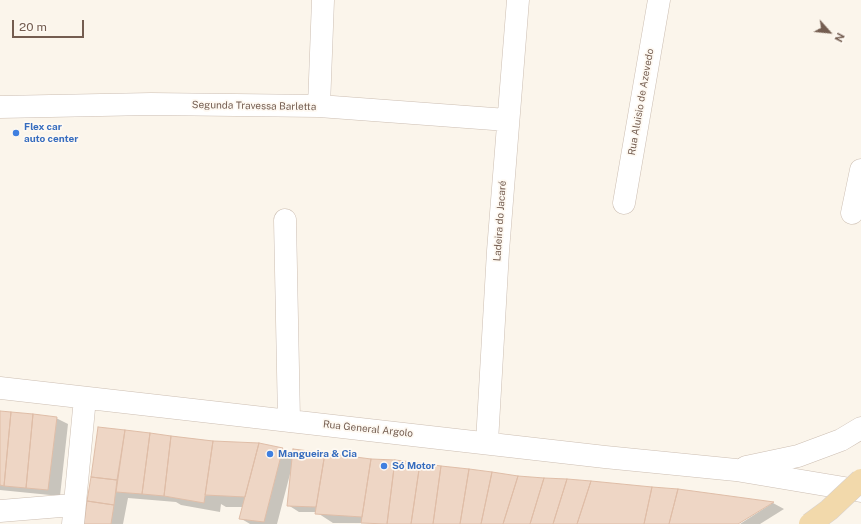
<!DOCTYPE html>
<html>
<head>
<meta charset="utf-8">
<style>
	body { margin:0 }
	#map { position:relative; width:861px; height:524px; overflow:hidden; background:#fbf5eb; font-family:"Public Sans",sans-serif }
	canvas { display:block }
	.north { position:absolute; left:809px; top:12px; width:40px; height:40px; -webkit-text-stroke:3px #fef9f2; paint-order:stroke; rotate:117deg; font-size:11px; font-weight:700; line-height:16px; text-align:center; color:#745d50 }
	.north::after { content:''; display:block; margin:auto; width:14px; height:18px; background:#745d50; clip-path:polygon(50% 0,100% 100%,50% 72%,0 100%) }
	.scale { position:absolute; left:12px; top:20px; width:72px; height:18px; box-sizing:border-box; border:2px solid #745d50; border-top:0; padding-left:5px; font-size:12px; line-height:14px; white-space:nowrap; color:#745d50; -webkit-text-stroke:3px #fef9f2; paint-order:stroke }
</style>
</head>
<body>
<div id="map">
<canvas width="861" height="524"></canvas>
<div class="north">N</div>
<div class="scale">20 m</div>
</div>
<script>
const ctx = document.querySelector('canvas').getContext('2d');
ctx.lineJoin = 'round';
function fillPath(path, color) { ctx.fillStyle = color; ctx.fill(path, 'evenodd'); }
const toPath = rows => new Path2D(rows.map(r => 'M' + r).join(''));
function strokePath(path, color, width, dash) { ctx.strokeStyle = color; ctx.lineWidth = width; ctx.lineCap = dash ? 'butt' : 'round'; ctx.setLineDash(dash || []); ctx.stroke(path); }
function label(font, color, halo, rows, align = 'center') {
  ctx.font = font + ' "Public Sans",sans-serif'; ctx.lineWidth = 3.5; ctx.setLineDash([]); ctx.textBaseline = 'middle'; ctx.strokeStyle = halo; ctx.fillStyle = color; for (const [text, x, y, turn = 0] of rows) {
    ctx.save(); ctx.translate(x, y); ctx.rotate((+turn || 0) * Math.PI / 180); ctx.textAlign = isNaN(turn) ? turn : align; if (halo) ctx.strokeText(text, 0, 0); ctx.fillText(text, 0, 0); ctx.restore();
  }
}
fillPath(toPath([
	[0,413,56,418,68,424,60,496,0,490],
	[99,428,283,449,293,455,324,454,518,477,678,490,773,503,784,509,760,524,740,524,771,504,770,503,736,524,333,523,316,512,299,512,288,505,290,474,277,524,250,524,240,518,243,507,226,507,221,504,220,512,181,505,176,502,128,498,123,524,85,524]
]), '#0003');
const building = toPath([
	[0,411,11,412,4,486,0,485,0,411],
	[11,412,33,414,26,488,4,486,11,412],
	[33,414,57,417,48,490,26,488,33,414],
	[98,427,125,430,117,480,91,477,98,427],
	[125,430,150,433,142,494,116,492,125,430],
	[150,433,171,436,164,496,142,494,150,433],
	[171,436,213,441,204,503,164,496,171,436],
	[213,441,259,443,245,497,205,495,213,441],
	[259,443,283,448,264,522,239,519,259,443],
	[293,449,325,453,316,507,287,506,293,449],
	[325,453,371,459,362,517,315,514,325,453],
	[371,459,395,460,387,524,361,523,371,459],
	[395,460,420,463,411,524,387,524,395,460],
	[420,463,441,466,433,524,411,524,420,463],
	[441,466,469,469,460,524,433,524,441,466],
	[469,469,492,472,481,524,460,524,469,469],
	[492,472,518,476,503,524,481,524,492,472],
	[518,476,544,478,530,524,503,524,518,476],
	[91,477,117,480,114,505,87,501,91,477],
	[544,478,567,479,553,524,530,524,544,478],
	[567,479,591,481,577,524,553,524,567,479],
	[591,481,652,487,644,524,577,524,591,481],
	[652,487,678,489,669,524,644,524,652,487],
	[678,489,774,502,738,524,669,524,678,489],
	[87,501,114,505,111,524,84,524,87,501]
]);
fillPath(building, '#eed6c5');
strokePath(building, '#dfbda7', 1);
const minor = toPath([
	[319,106,323,0],
	[0,107,151,104,319,106,507,120],
	[624,203,659,0],
	[852,213,861,170],
	[285,220,289,420],
	[0,388,605,457,736,470,861,491],
	[487,442,498,251,518,0],
	[746,467,798,456,841,440,861,428],
	[0,511,73,505],
	[73,524,85,398]
]);
strokePath(minor, '#ccbeb2', 23);
strokePath(minor, '#fff', 22);
const majorBridge = toPath([
	[810,524,829,510,861,480]
]);
strokePath(majorBridge, '#d8d2ce', 23, []);
strokePath(majorBridge, '#f2d9ab', 22);
for (const [x, y, r, color] of [
	[16,133,4,"#3f7fe0"],
	[270,454,4,"#3f7fe0"],
	[384,466,4,"#3f7fe0"]
]) { const dot = new Path2D(); dot.arc(x, y, r, 0, 2 * Math.PI); ctx.fillStyle = color; ctx.fill(dot); strokePath(dot, '#fef9f2', 1.5); }
label('10px', '#745d50', '#fef9f2', [
	["Rua Aluisio de Azevedo",641,102,-80],
	["Segunda Travessa Barletta",254,106,1],
	["Ladeira do Jacaré",500,221,-86],
	["Rua General Argolo",368,429,6]
]);
label('bold 10px', '#366cbe', '#fef9f2', [
	["Flex car",24,127],
	["auto center",24,139],
	["Mangueira & Cia",278,454],
	["Só Motor",392,466]
], 'left');
</script>
</body>
</html>
